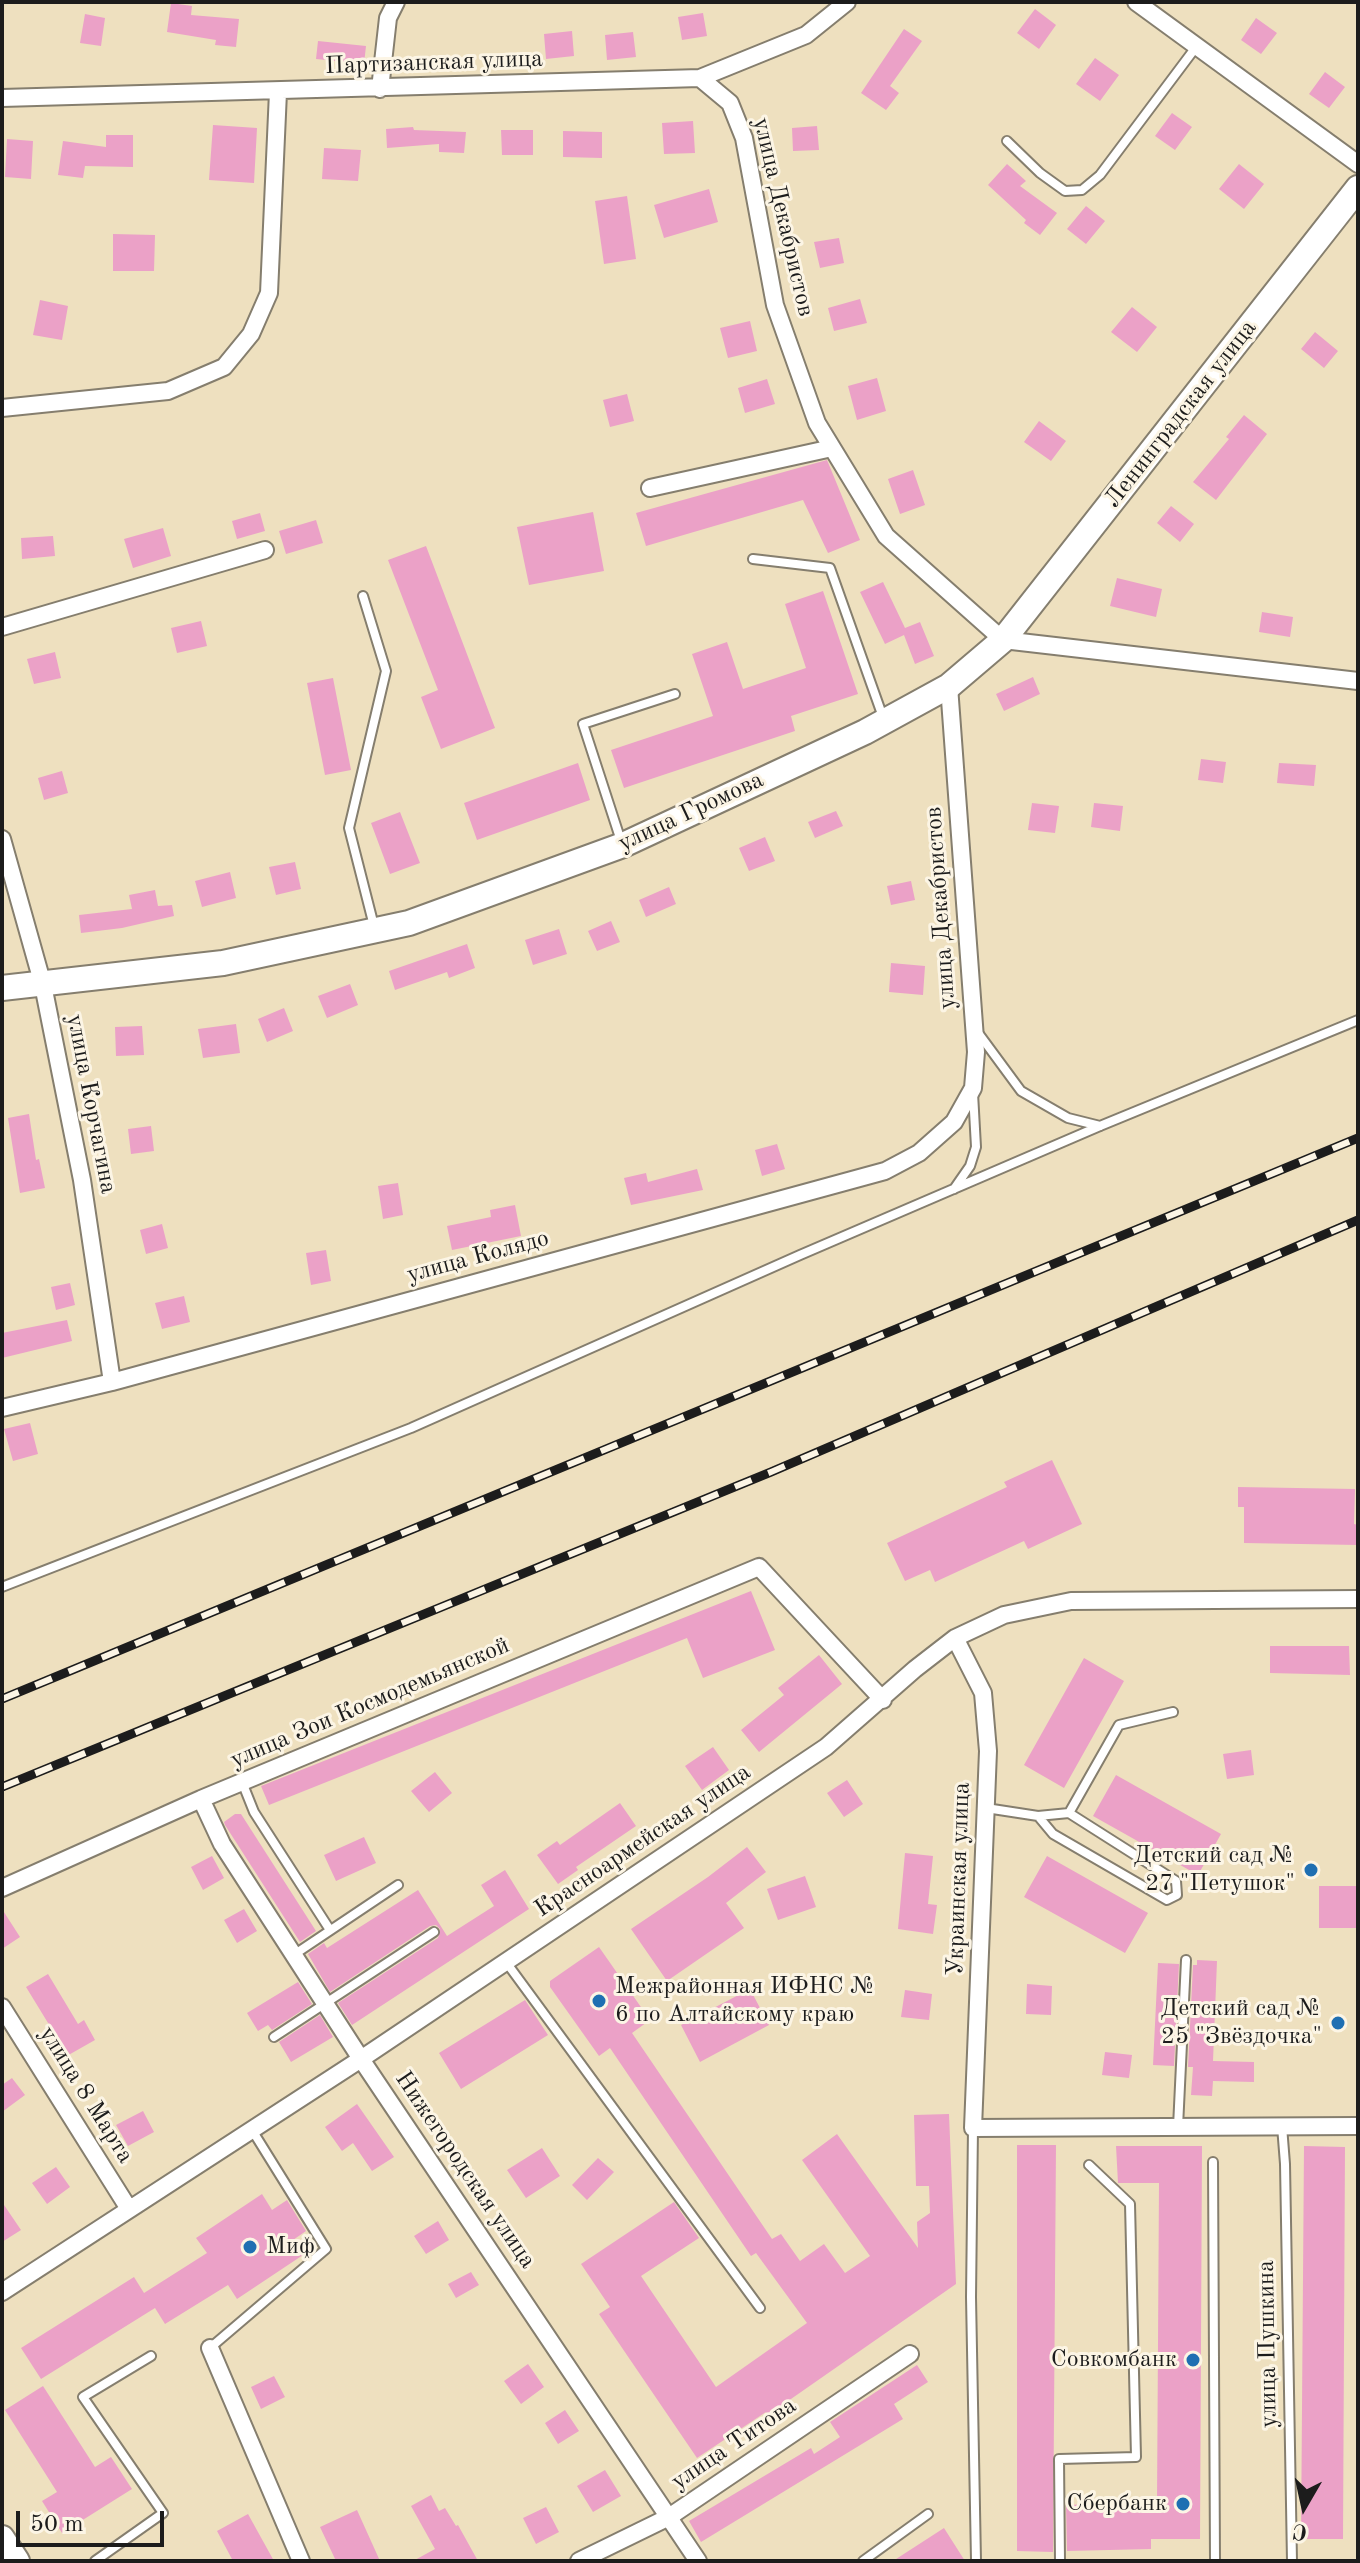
<!DOCTYPE html>
<html>
<head>
<meta charset="utf-8">
<style>
	body { margin:0 }
	#map { position:relative; width:1360px; height:2563px; overflow:hidden; background:#eee0bf; font-family:"Old Standard TT",serif }
	canvas { display:block }
	.frame { position:absolute; inset:0; border:4px solid #1c1c1c; pointer-events:none }
	.north { position:absolute; left:1264px; top:2467px; width:80px; height:80px; -webkit-text-stroke:6px #fcf5e5; paint-order:stroke; rotate:189deg; font-size:22px; font-weight:700; line-height:32px; text-align:center; color:#1c1c1c }
	.north::after { content:''; display:block; margin:auto; width:28px; height:36px; background:#1c1c1c; clip-path:polygon(50% 0,100% 100%,50% 72%,0 100%) }
	.scale { position:absolute; left:16px; top:2511px; width:148px; height:36px; box-sizing:border-box; border:4px solid #1c1c1c; border-top:0; padding-left:10px; font-size:24px; line-height:28px; white-space:nowrap; color:#1c1c1c; -webkit-text-stroke:6px #fcf5e5; paint-order:stroke }
</style>
</head>
<body>
<div id="map">
<canvas width="1360" height="2563"></canvas>
<div class="frame"></div>
<div class="north">С</div>
<div class="scale">50 m</div>
</div>
<script>
const ctx = document.querySelector('canvas').getContext('2d');
ctx.lineJoin = 'round';
function fillPath(path, color) { ctx.fillStyle = color; ctx.fill(path, 'evenodd'); }
const toPath = rows => new Path2D(rows.map(r => 'M' + r).join(''));
function strokePath(path, color, width, dash) { ctx.strokeStyle = color; ctx.lineWidth = width; ctx.lineCap = dash ? 'butt' : 'round'; ctx.setLineDash(dash || []); ctx.stroke(path); }
function label(font, color, halo, rows, align = 'center') {
  ctx.font = font + ' "Old Standard TT",serif'; ctx.lineWidth = 6; ctx.setLineDash([]); ctx.textBaseline = 'middle'; ctx.strokeStyle = halo; ctx.fillStyle = color; for (const [text, x, y, turn = 0] of rows) {
    ctx.save(); ctx.translate(x, y); ctx.rotate((+turn || 0) * Math.PI / 180); ctx.textAlign = isNaN(turn) ? turn : align; if (halo) ctx.strokeText(text, 0, 0); ctx.fillText(text, 0, 0); ctx.restore();
  }
}
fillPath(toPath([
	[171,3,192,6,191,15,239,19,236,47,215,45,216,40,167,32],
	[1035,9,1056,25,1039,49,1017,33],
	[703,13,707,36,682,40,678,17],
	[85,14,105,18,101,46,80,43],
	[1256,18,1277,33,1261,54,1241,40],
	[904,29,922,41,890,86,899,93,886,110,861,93],
	[572,31,574,56,546,59,544,34],
	[633,32,636,57,607,60,605,35],
	[318,41,366,46,364,64,316,59],
	[1095,58,1119,75,1100,101,1076,84],
	[1325,72,1345,87,1329,108,1309,94],
	[1172,113,1192,127,1175,150,1155,136],
	[693,121,695,153,664,154,662,123],
	[213,125,257,128,254,183,209,180],
	[817,126,819,150,793,151,792,128],
	[413,127,414,130,466,132,464,153,439,152,439,144,387,148,386,129],
	[501,130,533,130,533,155,502,155],
	[563,131,602,132,602,158,563,157],
	[106,135,133,135,133,167,85,166,83,178,58,175,63,141,106,147],
	[7,139,33,141,31,179,5,177],
	[324,148,361,150,358,181,322,179],
	[1007,164,1026,181,1020,186,1057,213,1040,235,1024,223,1026,220,988,185],
	[1239,164,1264,184,1244,209,1219,189],
	[709,189,718,222,664,238,654,205],
	[627,196,636,259,604,264,595,201],
	[1086,206,1105,221,1086,244,1067,229],
	[113,234,155,235,154,271,113,271],
	[839,238,844,263,820,268,814,242],
	[860,299,867,323,834,331,828,308],
	[40,300,68,306,62,340,33,335],
	[1132,307,1157,327,1137,352,1111,332],
	[750,321,757,351,728,358,720,328],
	[1315,332,1338,351,1324,368,1301,349],
	[877,378,886,411,857,420,848,386],
	[767,379,775,404,745,413,738,388],
	[627,394,634,421,610,427,603,400],
	[1244,415,1267,434,1216,500,1193,482,1229,439,1226,437],
	[1039,421,1066,441,1051,461,1024,442],
	[827,460,860,540,828,553,803,500,646,546,636,513],
	[913,470,925,505,900,514,888,479],
	[1171,506,1194,524,1180,542,1157,523],
	[593,512,604,571,529,585,517,527],
	[260,513,265,531,237,539,232,521],
	[316,520,323,543,286,554,279,531],
	[163,528,171,556,133,568,124,539],
	[53,536,55,556,22,559,21,538],
	[426,546,495,728,441,749,421,697,438,690,388,560],
	[1117,578,1162,589,1156,617,1110,606],
	[883,582,905,628,920,622,934,656,915,664,904,635,885,644,860,592],
	[823,591,858,694,791,716,795,731,624,788,611,750,713,716,692,654,727,642,743,689,806,668,785,604],
	[1262,612,1293,617,1290,637,1259,632],
	[201,621,207,646,177,653,171,628],
	[55,652,61,678,34,684,27,659],
	[1033,677,1040,694,1004,711,996,694],
	[333,678,351,770,325,775,307,683],
	[1201,759,1226,762,1223,783,1198,780],
	[578,763,590,800,477,840,464,803],
	[1279,763,1316,765,1314,786,1277,783],
	[62,771,68,793,44,800,38,778],
	[1032,803,1059,806,1055,833,1028,830],
	[1094,803,1123,806,1120,831,1091,827],
	[836,811,843,826,815,838,808,822],
	[400,812,420,863,390,874,371,823],
	[765,837,775,861,749,871,739,848],
	[295,862,301,889,276,895,269,867],
	[230,872,236,898,202,907,195,881],
	[911,881,915,900,891,905,887,886],
	[669,887,676,904,646,917,639,900],
	[155,890,158,906,172,905,174,916,122,928,81,933,79,915,132,909,129,895],
	[611,921,620,942,597,951,588,931],
	[559,929,567,954,533,965,525,940],
	[467,944,475,968,449,978,447,972,395,990,389,971],
	[891,963,925,966,923,995,889,992],
	[350,984,358,1005,327,1018,318,996],
	[284,1008,293,1031,267,1042,258,1019],
	[236,1024,240,1053,203,1058,198,1029],
	[142,1026,144,1055,116,1056,115,1027],
	[29,1114,36,1160,39,1159,45,1188,20,1193,8,1118],
	[151,1126,154,1151,131,1154,128,1129],
	[777,1144,785,1169,762,1176,755,1150],
	[697,1169,703,1190,631,1205,624,1178,646,1173,648,1182],
	[398,1183,403,1215,383,1219,378,1186],
	[515,1205,521,1236,452,1250,447,1226,491,1217,490,1210],
	[162,1224,168,1248,146,1254,140,1230],
	[326,1250,331,1281,311,1285,306,1253],
	[70,1283,75,1305,56,1310,51,1287],
	[184,1296,190,1322,162,1329,155,1303],
	[67,1320,72,1341,2,1358,2,1333],
	[30,1423,38,1454,13,1461,4,1429],
	[1052,1460,1082,1524,1028,1549,1024,1541,935,1582,930,1570,905,1581,887,1543,1007,1487,1004,1482],
	[1238,1487,1355,1489,1354,1524,1358,1525,1358,1545,1244,1543,1244,1507,1238,1507],
	[751,1591,775,1650,703,1678,687,1638,269,1805,261,1786],
	[1270,1646,1349,1646,1350,1675,1270,1673],
	[819,1655,842,1684,759,1752,741,1730,784,1695,778,1688],
	[1084,1658,1124,1681,1064,1788,1024,1765],
	[713,1747,729,1770,702,1790,685,1766],
	[1251,1750,1254,1775,1227,1779,1223,1754],
	[435,1772,452,1793,429,1812,411,1791],
	[1116,1775,1221,1834,1198,1875,1093,1816],
	[847,1780,863,1804,844,1817,827,1793],
	[620,1803,636,1826,576,1867,578,1870,558,1884,537,1855,557,1841,560,1845],
	[235,1814,241,1814,316,1931,300,1942,225,1825,224,1822],
	[364,1837,376,1863,336,1881,324,1855],
	[747,1847,766,1872,726,1903,744,1928,667,1981,631,1929,708,1877],
	[905,1853,933,1856,928,1904,937,1905,933,1934,898,1929],
	[212,1856,224,1878,203,1890,191,1867],
	[1047,1856,1148,1913,1125,1953,1024,1897],
	[505,1870,529,1909,352,2025,338,2003,438,1938,440,1929,436,1925,430,1926,330,1992,308,1954,324,1943,327,1948,418,1890,447,1936,494,1906,481,1885],
	[805,1876,816,1907,778,1920,767,1889],
	[1319,1886,1358,1886,1358,1928,1319,1928],
	[2,1909,20,1937,2,1949],
	[244,1909,257,1931,237,1943,224,1920],
	[599,1947,650,2020,632,2033,772,2239,781,2234,800,2261,824,2244,845,2273,870,2256,802,2160,837,2134,918,2248,917,2222,930,2213,929,2186,916,2186,914,2115,949,2114,956,2284,768,2415,766,2412,697,2458,599,2314,610,2307,581,2264,674,2202,699,2238,641,2276,716,2387,807,2323,756,2253,751,2256,610,2048,599,2056,550,1987,550,1981],
	[1197,1960,1217,1961,1213,2061,1254,2062,1254,2082,1213,2081,1212,2096,1191,2095,1193,2067,1188,2067,1193,1965,1197,1965],
	[1158,1963,1179,1964,1174,2066,1153,2065],
	[48,1974,78,2024,84,2020,95,2040,65,2057,54,2037,56,2036,26,1987],
	[298,1982,312,2004,272,2030,268,2025,258,2031,247,2013],
	[1027,1984,1052,1986,1051,2015,1026,2014],
	[750,1989,769,2025,700,2062,681,2025],
	[905,1990,932,1994,929,2020,901,2017],
	[525,2000,548,2035,461,2089,439,2053],
	[320,2015,333,2037,291,2062,279,2042],
	[1105,2052,1132,2055,1129,2078,1102,2075],
	[12,2078,25,2095,2,2112,2,2085],
	[357,2104,394,2157,372,2171,353,2143,342,2151,325,2127],
	[143,2111,154,2132,128,2146,116,2125],
	[1017,2145,1056,2145,1053,2552,1017,2551],
	[1116,2146,1202,2146,1200,2539,1151,2539,1151,2549,1067,2551,1066,2505,1157,2502,1159,2183,1118,2183],
	[1304,2146,1345,2147,1343,2539,1301,2539],
	[542,2148,560,2176,526,2198,507,2170],
	[598,2158,614,2172,587,2200,572,2185],
	[56,2167,70,2187,47,2204,32,2183],
	[262,2194,272,2210,287,2200,306,2231,293,2240,303,2255,237,2299,228,2285,165,2324,155,2308,41,2379,21,2348,134,2277,144,2293,207,2253,196,2238],
	[2,2202,21,2230,2,2242],
	[438,2221,449,2240,426,2254,414,2236],
	[471,2272,479,2285,456,2298,448,2284],
	[528,2364,544,2387,521,2404,504,2381],
	[917,2365,928,2382,894,2404,903,2419,701,2542,689,2521,811,2448,814,2454,840,2437,830,2422],
	[274,2376,285,2397,261,2409,251,2387],
	[43,2386,95,2467,111,2457,132,2489,62,2533,42,2501,57,2492,5,2410],
	[565,2410,579,2431,558,2444,545,2423],
	[605,2470,621,2496,593,2512,577,2486],
	[431,2495,439,2511,445,2508,456,2526,458,2525,478,2561,413,2561,435,2549,411,2506],
	[546,2507,559,2532,536,2544,523,2518],
	[357,2510,380,2561,336,2561,320,2527],
	[248,2514,274,2561,233,2561,217,2531],
	[944,2528,965,2561,893,2561]
]), '#eba1c7');
const lane = toPath([
	[1007,141,1040,173,1065,191,1082,190,1100,175,1196,47],
	[753,559,830,568,884,720],
	[363,596,386,671,349,828,374,926],
	[622,844,583,724,675,694],
	[979,1034,1021,1091,1068,1118,1100,1126],
	[954,1189,970,1166,976,1147,973,1093],
	[2,1587,411,1428,800,1255,1100,1126,1358,1020],
	[242,1782,254,1812,330,1930],
	[986,1808,1038,1816,1053,1834,1167,1900,1177,1895,1176,1881,1069,1813,1119,1725,1173,1712],
	[1038,1816,1069,1813],
	[295,1954,398,1885],
	[506,1962,760,2308],
	[274,2037,434,1932],
	[1282,2126,1285,2164,1292,2561],
	[1178,2127,1186,1960],
	[973,2128,971,2297,976,2561],
	[1213,2162,1215,2561],
	[210,2348,326,2249,252,2130],
	[95,2561,163,2513,83,2397,151,2356],
	[863,2561,928,2514],
	[1060,2561,1059,2459,1136,2457,1130,2204,1089,2165]
]);
const street = toPath([
	[1136,2,1358,164],
	[700,78,730,103,744,138,775,305,817,423,886,536,1003,640,1358,681],
	[380,89,388,18,396,2],
	[2,98,700,78,806,35,847,2],
	[2,408,168,391,224,367,251,334,269,293,278,92],
	[650,488,832,448],
	[2,627,265,550],
	[2,839,43,985,82,1180,112,1382],
	[2,1408,112,1382,885,1171,919,1153,954,1122,973,1088,976,1052,949,686],
	[955,1638,983,1693,988,1751,973,2128,1358,2126],
	[201,1799,222,1844,361,2059,698,2561],
	[2,1888,201,1799,759,1567,883,1700],
	[2,2007,129,2209],
	[2,2292,361,2059,826,1747,915,1669,955,1638,1004,1615,1071,1601,1358,1599],
	[210,2348,301,2561],
	[579,2561,669,2517,910,2354]
]);
const secondary = toPath([
	[2,988,223,963,409,923,623,845,865,732,949,686,1003,640,1358,188],
	[2,2538,17,2561]
]);
strokePath(lane, '#857e6e', 12);
strokePath(street, '#857e6e', 20);
strokePath(secondary, '#857e6e', 28);
strokePath(lane, '#fff', 8);
strokePath(street, '#fff', 16);
strokePath(secondary, '#fff', 24);
const rail = toPath([
	[2,1699,1358,1138],
	[2,1787,771,1472,1358,1220]
]);
strokePath(rail, '#1c1c1c', 9);
strokePath(rail, '#fcf5e5', 6, [18]);
for (const [x, y, r, color] of [
	[1311,1870,8,"#1f6fb2"],
	[599,2001,8,"#1f6fb2"],
	[1338,2023,8,"#1f6fb2"],
	[250,2247,8,"#1f6fb2"],
	[1193,2360,8,"#1f6fb2"],
	[1183,2504,8,"#1f6fb2"]
]) { const dot = new Path2D(); dot.arc(x, y, r, 0, 2 * Math.PI); ctx.fillStyle = color; ctx.fill(dot); strokePath(dot, '#fcf5e5', 3); }
label('24px', '#1c1c1c', '#fcf5e5', [
	["Партизанская улица",434,63,-2],
	["улица Декабристов",783,217,77],
	["Ленинградская улица",1181,414,-52],
	["улица Громова",691,812,-25],
	["улица Декабристов",941,908,-94],
	["улица Корчагина",91,1104,79],
	["улица Колядо",478,1257,-15],
	["улица Зои Космодемьянской",370,1703,-23],
	["Красноармейская улица",643,1841,-34],
	["Украинская улица",959,1879,-88],
	["улица 8 Марта",86,2095,58],
	["Нижегородская улица",465,2170,56],
	["улица Пушкина",1268,2344,-91],
	["улица Титова",734,2444,-34]
]);
label('24px', '#1c1c1c', '#fcf5e5', [
	["Детский сад №",1295,1856],
	["27 \"Петушок\"",1295,1884],
	["Межрайонная ИФНС №",615,1987,"left"],
	["6 по Алтайскому краю",615,2015,"left"],
	["Детский сад №",1322,2009],
	["25 \"Звёздочка\"",1322,2037],
	["Миф",266,2247,"left"],
	["Совкомбанк",1177,2360],
	["Сбербанк",1167,2504]
], 'right');
</script>
</body>
</html>
